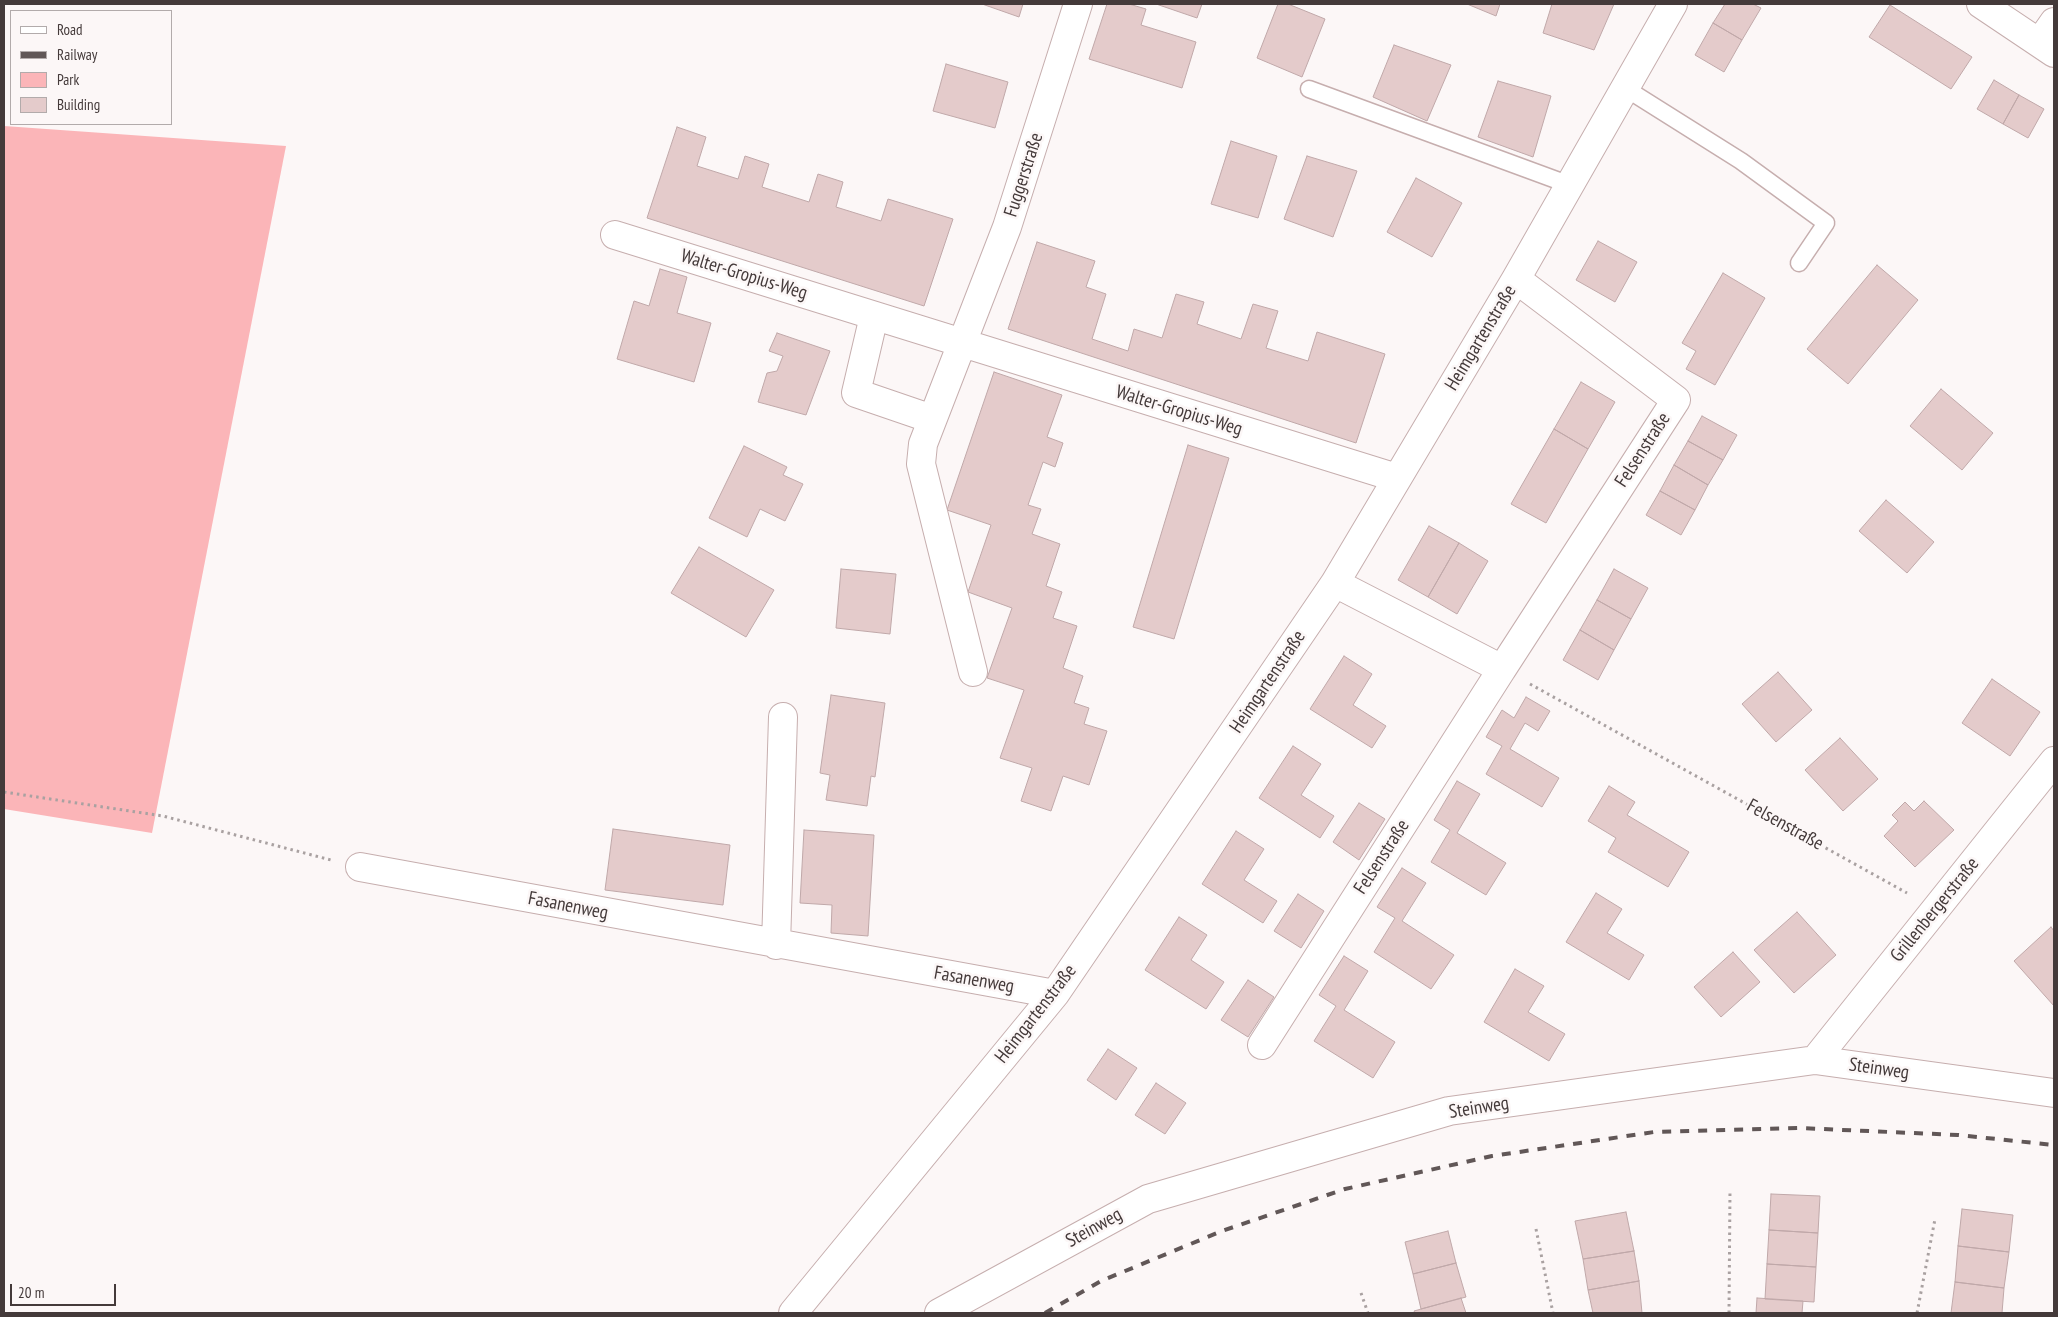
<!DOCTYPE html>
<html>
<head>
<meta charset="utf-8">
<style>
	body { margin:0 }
	#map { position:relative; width:2058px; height:1317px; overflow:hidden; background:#fcf7f7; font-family:"PT Sans Narrow",sans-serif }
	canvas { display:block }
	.frame { position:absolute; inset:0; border:5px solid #443a3a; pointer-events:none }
	.legend { position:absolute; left:10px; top:10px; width:162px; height:115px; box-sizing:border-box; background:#fcf7f7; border:1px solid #b2abab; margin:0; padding:6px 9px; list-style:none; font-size:15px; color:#443a3a }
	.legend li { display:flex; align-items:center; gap:10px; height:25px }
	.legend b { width:25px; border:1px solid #b2abab }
	.scale { position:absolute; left:10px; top:1284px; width:106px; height:22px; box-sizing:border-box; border:2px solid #443a3a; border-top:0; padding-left:6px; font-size:15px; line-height:18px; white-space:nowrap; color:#443a3a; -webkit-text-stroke:4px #fcf7f7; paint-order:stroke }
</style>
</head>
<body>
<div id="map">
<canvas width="2058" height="1317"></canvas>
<div class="frame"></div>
<ul class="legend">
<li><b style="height:6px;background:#fff"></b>Road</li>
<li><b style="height:6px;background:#615757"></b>Railway</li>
<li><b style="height:14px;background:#fbb5b8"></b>Park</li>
<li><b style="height:14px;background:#e4cbcb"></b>Building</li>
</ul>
<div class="scale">20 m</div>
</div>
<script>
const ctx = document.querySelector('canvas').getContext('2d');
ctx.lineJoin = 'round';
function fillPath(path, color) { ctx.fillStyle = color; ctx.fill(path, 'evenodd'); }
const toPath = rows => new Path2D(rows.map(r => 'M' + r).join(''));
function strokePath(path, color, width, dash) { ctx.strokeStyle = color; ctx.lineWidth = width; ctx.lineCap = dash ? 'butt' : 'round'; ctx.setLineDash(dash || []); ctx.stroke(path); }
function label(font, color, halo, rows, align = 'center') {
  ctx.font = font + ' "PT Sans Narrow",sans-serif'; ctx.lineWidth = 5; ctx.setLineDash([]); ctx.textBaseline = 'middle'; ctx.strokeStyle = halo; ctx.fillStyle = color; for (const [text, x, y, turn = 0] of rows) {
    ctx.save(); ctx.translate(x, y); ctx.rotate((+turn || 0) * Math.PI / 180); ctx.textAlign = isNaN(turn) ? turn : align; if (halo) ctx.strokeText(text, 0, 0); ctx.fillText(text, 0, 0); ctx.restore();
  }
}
fillPath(toPath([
	[4,126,286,146,152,833,4,809]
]), '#fbb5b8');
const building = toPath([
	[982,4,1023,4,1019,17,982,4],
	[1107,4,1129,4,1146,9,1141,25,1196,42,1182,88,1089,59,1107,4],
	[1156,4,1202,4,1197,18,1156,4],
	[1278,4,1288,4,1325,19,1302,77,1257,58,1278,4],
	[1467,4,1500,4,1496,16,1467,4],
	[1552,4,1614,4,1594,50,1543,33,1552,4],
	[1725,4,1753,4,1761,8,1742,40,1713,23,1725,4],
	[1890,5,1972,57,1951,89,1869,37,1890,5],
	[1713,23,1742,40,1724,72,1695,55,1713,23],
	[1394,45,1451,65,1427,121,1373,97,1394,45],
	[946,64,1008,82,995,128,933,111,946,64],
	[1994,80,2019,95,2003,124,1977,109,1994,80],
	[1498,81,1551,96,1533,157,1478,137,1498,81],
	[2019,95,2044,109,2028,138,2003,124,2019,95],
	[677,127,706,137,697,166,738,179,745,156,769,164,762,187,809,202,818,174,843,182,836,207,881,221,888,199,953,219,924,306,647,218,677,127],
	[1231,141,1277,156,1258,218,1211,204,1231,141],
	[1307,156,1357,171,1333,237,1284,219,1307,156],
	[1416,178,1462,203,1432,257,1387,232,1416,178],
	[1598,241,1637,262,1615,302,1576,280,1598,241],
	[1037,242,1095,261,1086,287,1106,294,1092,339,1128,351,1134,329,1162,338,1176,294,1204,302,1197,324,1241,339,1253,304,1278,311,1266,348,1308,361,1317,332,1385,354,1356,443,1008,329,1037,242],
	[1877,265,1918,300,1848,384,1807,349,1877,265],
	[660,269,687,277,677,313,711,323,694,382,617,359,634,301,649,306,660,269],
	[1723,273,1765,298,1715,385,1686,369,1696,351,1682,343,1723,273],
	[777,333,830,351,806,415,758,402,767,373,777,371,783,356,769,351,777,333],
	[994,372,1062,395,1047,437,1063,443,1055,467,1043,462,1028,505,1041,509,1032,534,1060,544,1046,586,1062,592,1053,618,1077,626,1063,668,1083,676,1074,703,1089,708,1084,724,1107,731,1089,785,1063,776,1051,811,1021,801,1032,768,1000,758,1024,690,987,678,1012,608,968,592,991,525,947,510,994,372],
	[1581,382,1615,402,1588,449,1554,429,1581,382],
	[1941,389,1993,433,1962,470,1910,426,1941,389],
	[1702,416,1737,435,1723,460,1688,441,1702,416],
	[1554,429,1588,449,1546,523,1511,504,1554,429],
	[1688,441,1723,460,1708,485,1674,465,1688,441],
	[1188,445,1229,458,1174,639,1133,627,1188,445],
	[744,446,787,467,783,475,803,484,785,521,760,509,747,537,709,518,744,446],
	[1674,465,1708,485,1695,510,1660,491,1674,465],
	[1660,491,1695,510,1681,535,1646,515,1660,491],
	[1886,500,1934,542,1907,573,1859,531,1886,500],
	[1429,526,1459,543,1428,597,1398,580,1429,526],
	[1459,543,1488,561,1457,614,1428,597,1459,543],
	[699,547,774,590,746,637,671,593,699,547],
	[841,569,896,574,890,634,836,628,841,569],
	[1614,569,1648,588,1631,619,1597,600,1614,569],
	[1597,600,1631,619,1614,650,1580,630,1597,600],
	[1580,630,1614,650,1598,680,1563,660,1580,630],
	[1344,656,1372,674,1353,705,1386,726,1372,748,1310,709,1344,656],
	[1778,672,1812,710,1776,742,1742,704,1778,672],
	[1992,679,2040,712,2010,756,1962,723,1992,679],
	[831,695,885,703,875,777,871,776,867,806,826,800,830,775,820,773,831,695],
	[1526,697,1550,711,1538,731,1525,723,1510,749,1559,778,1542,807,1486,774,1502,746,1486,737,1502,710,1514,718,1526,697],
	[1840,738,1878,779,1843,811,1805,770,1840,738],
	[1293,746,1321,764,1301,795,1334,816,1320,838,1259,798,1293,746],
	[1457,781,1480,794,1457,833,1506,863,1486,895,1431,862,1450,830,1434,820,1457,781],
	[1609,786,1635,802,1627,815,1689,852,1668,887,1608,852,1616,838,1588,821,1609,786],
	[1924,801,1954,830,1915,867,1884,836,1898,821,1892,815,1905,802,1914,811,1924,801],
	[1359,803,1385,819,1359,860,1333,842,1359,803],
	[613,829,730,845,723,905,605,890,613,829],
	[804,830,874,835,868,936,831,933,832,905,800,903,804,830],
	[1236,831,1264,849,1244,880,1277,901,1263,923,1202,884,1236,831],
	[1402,868,1426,883,1402,921,1454,955,1431,989,1374,952,1395,918,1377,907,1402,868],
	[1596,893,1622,909,1607,933,1644,955,1629,980,1566,942,1596,893],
	[1298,894,1324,911,1301,948,1274,931,1298,894],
	[1797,912,1836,955,1794,993,1754,950,1797,912],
	[1179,917,1207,935,1191,960,1224,982,1206,1009,1145,970,1179,917],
	[2051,927,2054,931,2054,1006,2014,961,2051,927],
	[1733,952,1760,982,1721,1017,1694,987,1733,952],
	[1344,956,1368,971,1344,1010,1395,1042,1373,1078,1314,1041,1336,1006,1319,995,1344,956],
	[1515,969,1544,986,1528,1012,1565,1034,1549,1061,1484,1022,1515,969],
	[1248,980,1274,997,1248,1037,1221,1020,1248,980],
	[1108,1049,1137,1068,1116,1100,1087,1080,1108,1049],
	[1156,1083,1186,1103,1165,1134,1135,1115,1156,1083],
	[1771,1194,1820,1196,1818,1233,1769,1230,1771,1194],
	[1962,1209,2013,1215,2009,1252,1958,1246,1962,1209],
	[1626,1212,1634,1251,1583,1259,1575,1221,1626,1212],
	[1769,1230,1818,1233,1816,1267,1767,1264,1769,1230],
	[1448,1231,1456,1263,1413,1274,1405,1242,1448,1231],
	[1958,1246,2009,1252,2004,1288,1955,1282,1958,1246],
	[1634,1251,1639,1281,1588,1290,1583,1259,1634,1251],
	[1456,1263,1466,1297,1421,1309,1413,1274,1456,1263],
	[1767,1264,1816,1267,1814,1302,1765,1299,1767,1264],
	[1639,1281,1642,1313,1593,1313,1588,1290,1639,1281],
	[1955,1282,2004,1288,2002,1313,1951,1313,1955,1282],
	[1461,1298,1466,1313,1415,1313,1414,1311,1461,1298],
	[1757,1298,1803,1301,1802,1313,1756,1313,1757,1298]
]);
fillPath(building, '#e4cbcb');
strokePath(building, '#c0a8a9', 1);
const lane = toPath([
	[1625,88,1741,161,1826,223,1799,263],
	[1309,89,1570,185]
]);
const street = toPath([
	[1981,4,2054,53],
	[2040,42,2054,22],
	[615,235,1397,478],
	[874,316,856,393,932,419],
	[1335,583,1502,669,1676,400,1516,279],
	[973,672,921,464,923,444,1007,227,1078,4],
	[360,867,1055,994],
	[776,945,783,717],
	[1262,1045,1502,669],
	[1815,1060,2054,761],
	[793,1313,1055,994,1335,583,1516,279,1673,4],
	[939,1313,1148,1199,1449,1111,1815,1060,2054,1093]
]);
strokePath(lane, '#c6aeae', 19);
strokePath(street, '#c6aeae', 30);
strokePath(toPath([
	[1530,684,1907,893],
	[4,792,163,816,331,860],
	[1536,1229,1553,1313],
	[1361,1293,1368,1313],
	[1729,1313,1730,1190],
	[1917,1313,1935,1219]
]), '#a9a1a1', 3, [2.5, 4]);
strokePath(lane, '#fff', 16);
strokePath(street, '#fff', 28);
strokePath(toPath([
	[1045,1313,1101,1281,1222,1231,1345,1189,1492,1156,1654,1132,1799,1128,1958,1135,2054,1145]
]), '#615757', 4, [9, 9]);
label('19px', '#443a3a', '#fcf7f7', [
	["Fuggerstraße",1024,175,-72],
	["Walter-Gropius-Weg",744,275,17],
	["Heimgartenstraße",1481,338,-59],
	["Walter-Gropius-Weg",1179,411,17],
	["Felsenstraße",1643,450,-57],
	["Heimgartenstraße",1268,682,-56],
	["Felsenstraße",1785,825,29],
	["Felsenstraße",1382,857,-57],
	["Fasanenweg",568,906,11],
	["Grillenbergerstraße",1935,910,-51],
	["Fasanenweg",974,980,10],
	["Heimgartenstraße",1036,1014,-52],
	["Steinweg",1879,1069,8],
	["Steinweg",1479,1108,-9],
	["Steinweg",1094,1228,-29]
]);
</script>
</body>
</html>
